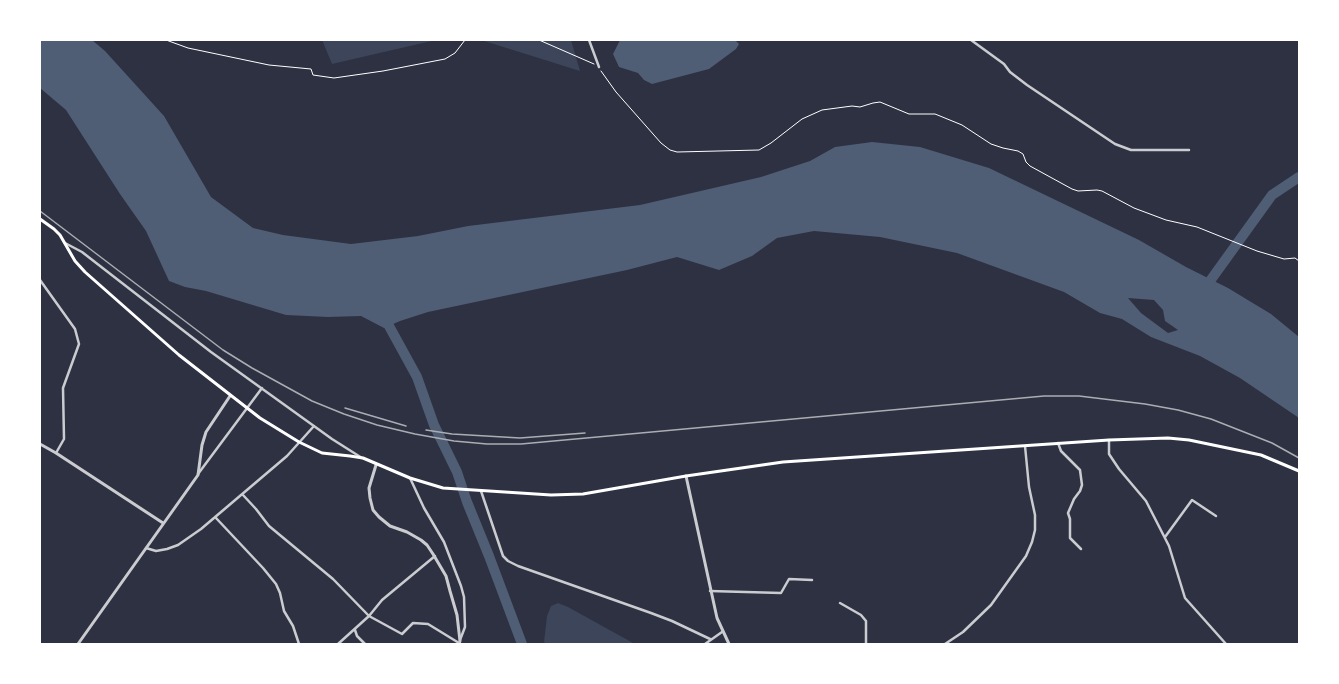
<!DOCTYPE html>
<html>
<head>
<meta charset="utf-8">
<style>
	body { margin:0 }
	#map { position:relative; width:1339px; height:684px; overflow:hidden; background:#2d3142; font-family:"Source Sans 3",sans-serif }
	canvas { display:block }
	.frame { position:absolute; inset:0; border:41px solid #fff; pointer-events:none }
</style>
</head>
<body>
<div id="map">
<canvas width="1339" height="684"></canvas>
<div class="frame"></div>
</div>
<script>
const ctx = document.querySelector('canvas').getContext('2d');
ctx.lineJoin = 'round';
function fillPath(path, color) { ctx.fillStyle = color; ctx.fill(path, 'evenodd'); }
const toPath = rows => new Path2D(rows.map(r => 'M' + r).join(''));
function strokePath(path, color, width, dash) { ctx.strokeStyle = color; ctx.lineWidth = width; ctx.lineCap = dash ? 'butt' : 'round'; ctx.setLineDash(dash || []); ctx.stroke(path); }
fillPath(toPath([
	[322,40,436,40,332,64],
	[481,40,571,40,580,71],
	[558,603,568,607,635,644,546,644,544,642,547,616,551,606]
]), '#3c4559');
fillPath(toPath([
	[40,40,92,40,105,51,164,116,211,197,253,228,283,235,351,244,418,236,468,226,640,205,761,177,810,161,835,147,872,142,920,147,989,168,1139,240,1186,267,1228,288,1271,314,1299,337,1299,418,1240,378,1200,356,1151,337,1122,319,1100,313,1064,292,957,253,880,237,814,231,777,238,752,256,719,270,677,257,627,270,428,312,400,321,384,328,361,316,328,317,286,315,206,291,185,287,169,281,146,231,120,194,66,110,40,88],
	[1128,298,1154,300,1163,310,1165,321,1178,330,1168,333,1141,313],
	[620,40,735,40,739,44,736,49,709,69,652,84,644,80,638,73,619,67,613,54]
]), '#4f5d75');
strokePath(toPath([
	[1202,289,1210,281,1272,195,1299,177],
	[383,315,417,377,434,425,457,472,467,502,489,556,522,644]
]), '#4f5d75', 10);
strokePath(toPath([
	[166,40,188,48,269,65,311,69,313,75,334,78,383,71,445,59,455,53,465,40],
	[539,40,594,64],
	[601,71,616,92,661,143,670,150,677,152,759,150,771,143,802,119,822,110,852,106,860,107,873,103,880,102,909,114,935,114,940,116,962,125,991,144,1003,148,1018,151,1023,154,1026,162,1030,166,1072,189,1078,191,1097,190,1102,191,1134,208,1166,220,1197,227,1257,251,1284,259,1295,258,1299,261]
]), '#fff', 1);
strokePath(toPath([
	[589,40,599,67],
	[971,40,1004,64,1010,72,1027,85,1115,144,1131,150,1189,150],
	[65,243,82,252,211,352,332,439,362,458],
	[40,280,75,329,79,344,63,388,64,439,56,453],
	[1109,440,1109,454,1119,469,1146,501,1169,546,1185,598,1226,644],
	[1058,443,1061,451,1080,470,1082,485,1080,491,1074,499,1068,513,1070,519,1070,538,1081,549],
	[198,474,262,388],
	[410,478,424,508,444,542,461,586,464,597,465,627,460,640],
	[481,491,503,556,508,561,518,566,651,613,672,621,710,639],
	[243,495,256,509,269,526,333,579,369,616,402,634,413,623,428,624,459,643],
	[216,518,263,568,276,584,280,593,284,611,293,626,299,644],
	[1165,537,1192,500,1216,516],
	[146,548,156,551,167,549,178,545,201,529,287,456,314,426],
	[710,591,781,593,789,579,812,580],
	[840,603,861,615,866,621,866,644],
	[355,630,357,636,365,644],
	[338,644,369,616,382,600,435,556],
	[705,644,722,632],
	[945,644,963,632,991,605,1026,556,1032,542,1035,530,1035,515,1029,487,1025,446]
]), '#caccd0', 2.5);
strokePath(toPath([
	[40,444,56,453,163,523],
	[376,465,369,488,370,498,373,510,379,517,390,526,407,532,421,540,427,545,433,554,446,576,450,591,457,615,460,641,459,644],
	[686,476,717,618,729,644],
	[78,644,198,475,202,445,206,432,230,396]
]), '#caccd0', 3);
strokePath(toPath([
	[40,219,54,229,60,235,75,261,85,272,179,355,260,418,299,442,322,453,350,456,363,458,410,478,443,488,551,495,583,494,686,476,783,462,1109,440,1168,438,1189,440,1261,455,1299,471]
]), '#fff', 3);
strokePath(toPath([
	[40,211,223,350,252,368,312,401,344,414,377,425,415,434,454,441,487,444,521,444,1044,396,1079,396,1145,404,1178,410,1211,419,1272,443,1299,458],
	[345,408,406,426],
	[426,430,452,434,520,438,585,433]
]), '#abadb3', 1.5);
</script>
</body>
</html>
